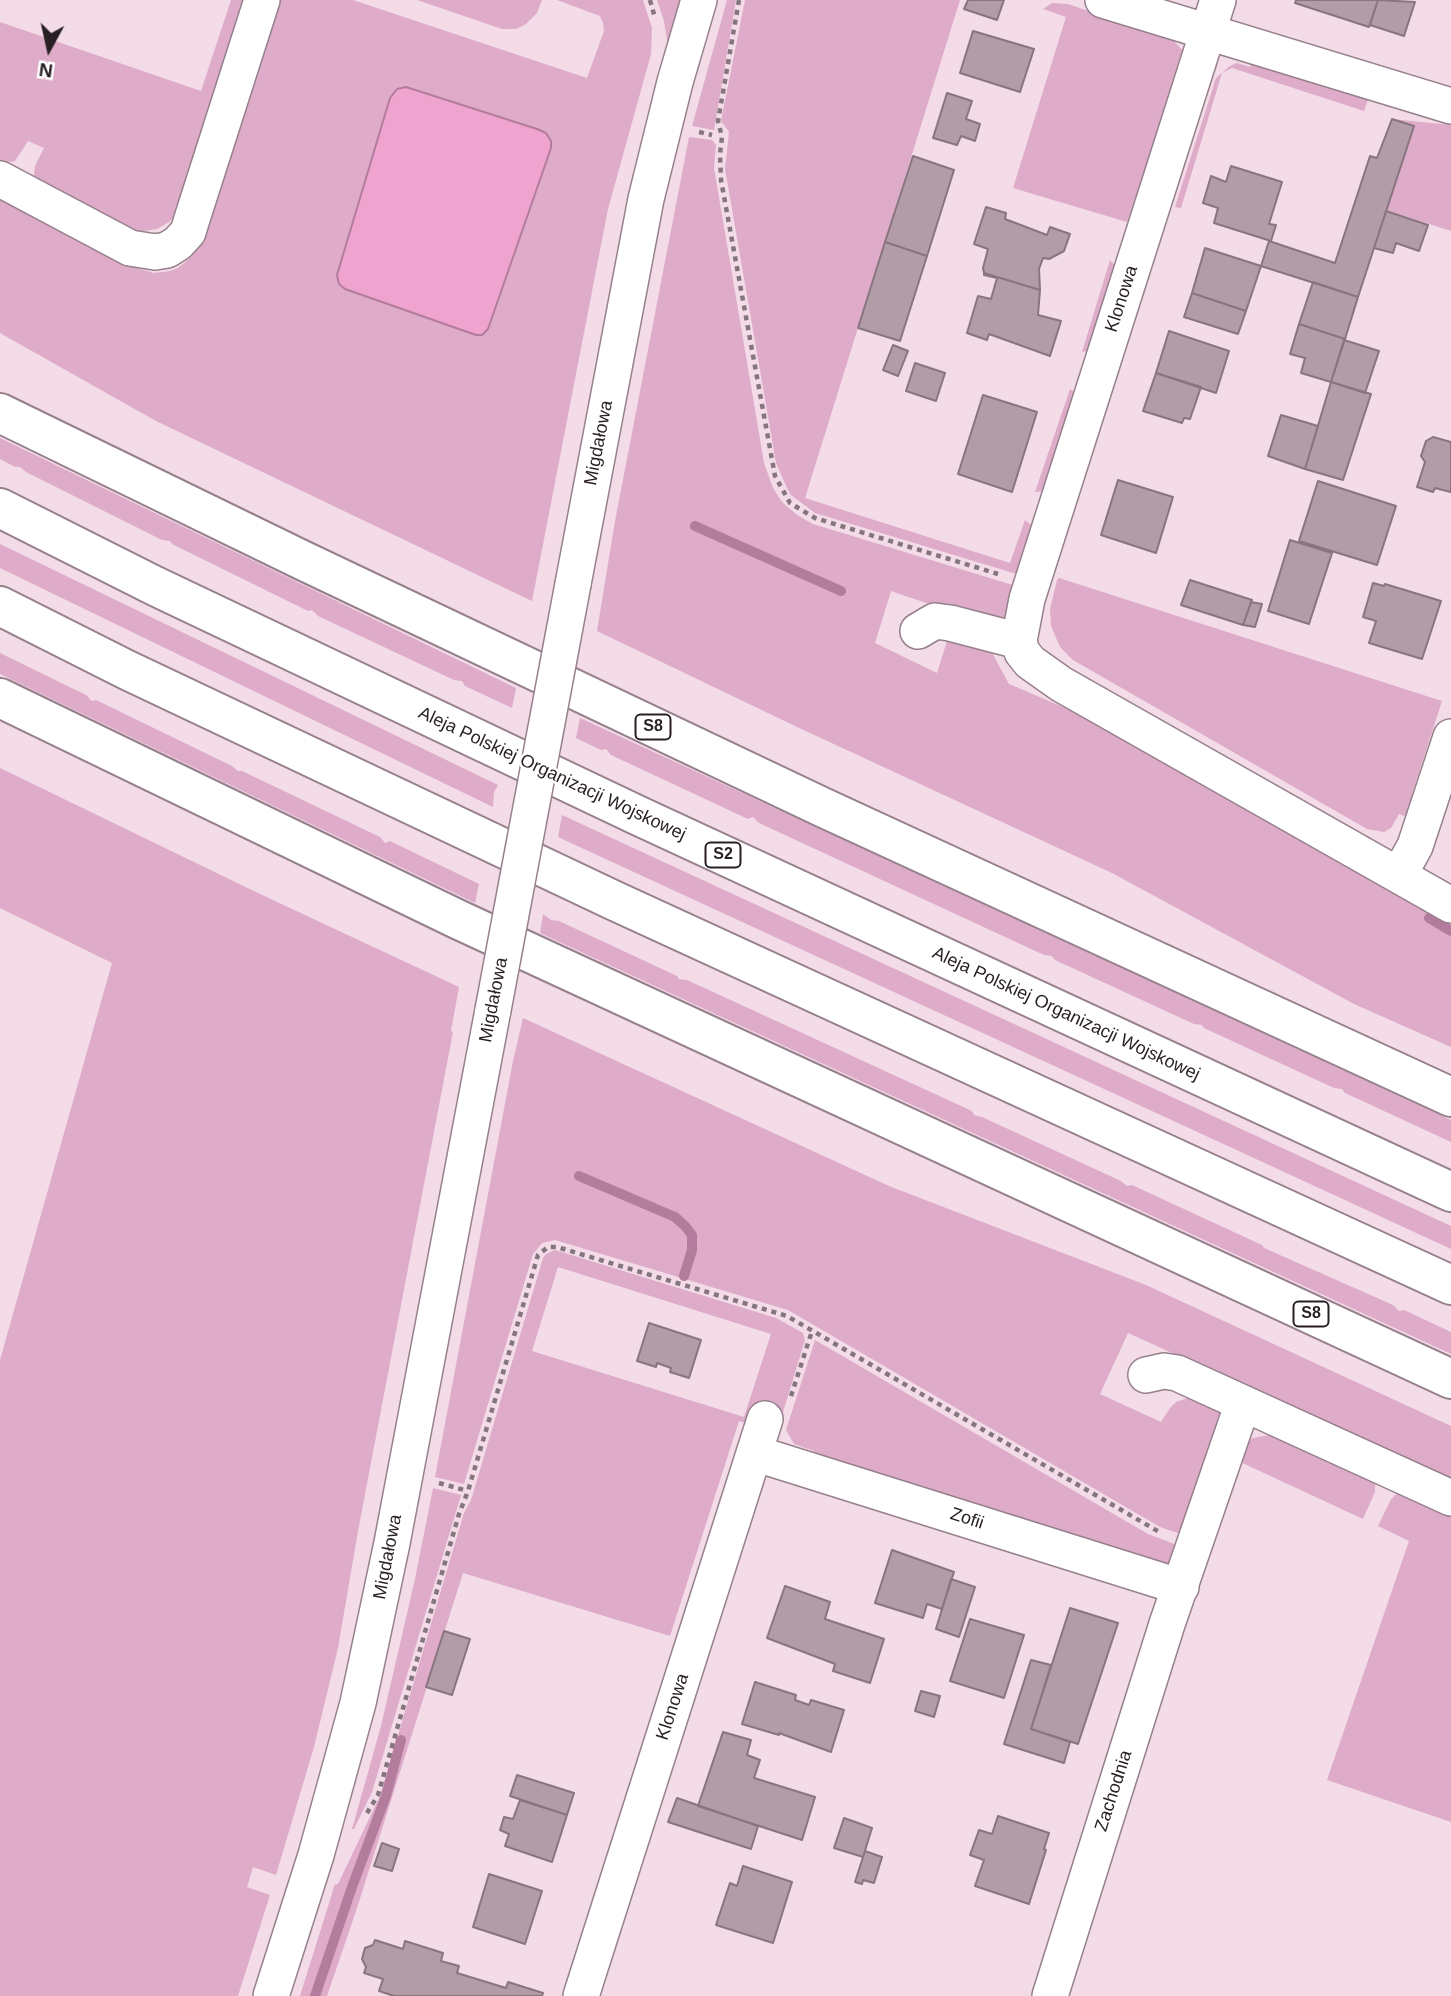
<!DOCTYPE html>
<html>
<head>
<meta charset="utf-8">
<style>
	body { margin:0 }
	#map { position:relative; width:1451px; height:1996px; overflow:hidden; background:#f3dbe8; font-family:Helvetica,sans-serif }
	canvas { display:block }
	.north { position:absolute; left:14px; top:14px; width:70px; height:70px; -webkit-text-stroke:5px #fff; paint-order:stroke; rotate:188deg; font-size:19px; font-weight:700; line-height:28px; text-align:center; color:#281f24 }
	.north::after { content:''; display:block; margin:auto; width:24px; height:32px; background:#281f24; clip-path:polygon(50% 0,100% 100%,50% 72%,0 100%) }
</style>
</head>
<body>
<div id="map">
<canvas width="1451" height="1996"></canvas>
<div class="north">N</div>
</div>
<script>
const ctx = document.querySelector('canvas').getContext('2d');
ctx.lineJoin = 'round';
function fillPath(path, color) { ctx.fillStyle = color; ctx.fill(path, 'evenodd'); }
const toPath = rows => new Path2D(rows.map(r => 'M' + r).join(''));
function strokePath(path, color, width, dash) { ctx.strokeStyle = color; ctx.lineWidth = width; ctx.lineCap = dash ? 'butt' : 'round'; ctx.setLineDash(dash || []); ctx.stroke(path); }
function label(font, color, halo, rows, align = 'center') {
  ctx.font = font + ' Helvetica,sans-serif'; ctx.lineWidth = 5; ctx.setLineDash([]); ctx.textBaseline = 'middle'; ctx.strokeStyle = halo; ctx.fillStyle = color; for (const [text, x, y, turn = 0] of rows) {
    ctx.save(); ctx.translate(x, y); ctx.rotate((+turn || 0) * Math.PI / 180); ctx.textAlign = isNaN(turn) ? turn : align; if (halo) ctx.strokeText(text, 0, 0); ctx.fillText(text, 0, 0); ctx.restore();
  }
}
fillPath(toPath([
	[231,0,249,0,176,215,169,222,157,229,136,232,36,180,34,175,35,166,44,148,28,141,15,161,0,163,0,22,201,91],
	[277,0,353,0,587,78,604,31,603,23,600,16,557,0,643,0,652,28,651,54,608,209,532,601,156,421,0,333,0,195,136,268,154,273,170,271,178,268,192,256,200,241],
	[417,0,542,0,537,13,526,24,516,29,502,29],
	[657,0,680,0,668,46,664,21],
	[727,0,736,0,714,130,692,126],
	[745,0,960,0,805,498,1010,563,1025,520,1035,528,1020,575,815,513,791,495,787,488,776,463,770,428,725,169,729,132,721,121],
	[1052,3,1068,4,1173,40,1184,52,1141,197,1135,198,1127,222,1013,188,1066,17,1043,9],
	[1253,59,1364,93,1368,100,1364,111,1232,68,1222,73,1181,208,1175,207,1216,78,1230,66,1237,63,1250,67],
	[1392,119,1451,125,1451,231,1386,210],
	[689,137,712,140,716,145,714,168,759,433,764,463,773,488,782,502,797,515,813,524,1016,586,1006,617,1000,621,979,621,891,591,875,643,937,673,948,638,990,649,1009,684,1119,731,1451,922,1451,1047,1354,1004,1112,873,795,726,597,631,615,521],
	[1110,260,1118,269,1092,350,1082,352],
	[1070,389,1078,395,1047,491,1035,492],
	[0,438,516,688,512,708,465,686,462,681,454,680,318,616,312,610,308,611,172,544,170,541,162,540,26,472,20,467,15,467,0,459],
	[0,544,498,785,494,792,493,807,0,568],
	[1059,578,1442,701,1411,797,1416,799,1411,818,1399,814,1391,828,1384,832,1367,829,1073,660,1060,647,1051,626,1050,609,1057,580],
	[0,653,86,695,92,701,96,700,232,766,238,771,242,771,380,837,385,843,390,841,479,884,475,903,0,674],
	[580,718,1451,1120,1451,1142,1345,1093,1342,1089,1334,1088,1204,1028,1202,1025,1194,1024,1055,960,1052,956,1044,955,759,823,753,817,748,819,611,755,606,749,601,750,576,738],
	[0,768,260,894,459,987,451,1031,453,1032,358,1531,338,1648,314,1747,276,1875,253,1867,247,1887,270,1895,238,1996,0,1996,0,1360,112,963,0,908],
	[562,815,1451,1226,1451,1249,558,837],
	[543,914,551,920,559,921,677,976,679,979,687,980,972,1111,974,1115,982,1117,1121,1181,1127,1186,1132,1185,1262,1245,1264,1248,1393,1305,1399,1311,1404,1310,1451,1332,1451,1354,540,933],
	[523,1018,889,1186,1146,1285,1451,1426,1451,1480,1128,1333,1100,1394,1161,1422,1170,1408,1176,1402,1191,1397,1218,1408,1220,1412,1186,1536,1160,1527,788,1310,555,1240,542,1243,533,1254,464,1484,435,1477,513,1061],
	[555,1250,776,1318,803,1333,805,1340,780,1422,749,1424,739,1421,670,1636,463,1573,357,1908,327,1996,300,1996,335,1884,338,1884,380,1796,464,1513,471,1500,543,1258,546,1254],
	[558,1267,771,1334,744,1417,532,1351],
	[815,1340,1148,1534,1182,1547,1166,1565,812,1460,814,1451,794,1444,786,1430],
	[1274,1434,1370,1475,1375,1484,1375,1492,1363,1519,1236,1460,1244,1444,1253,1438],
	[433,1488,461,1495,372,1792,354,1829,352,1829,381,1726,415,1579],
	[1402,1492,1451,1512,1451,1822,1327,1780,1409,1541,1378,1526,1390,1501,1395,1495]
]), '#deabc8');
const water = toPath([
	[406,87,537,129,546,133,551,141,551,148,488,329,482,335,476,335,345,289,339,284,337,275,390,98,397,89,406,87]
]);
fillPath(water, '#efa4cf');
strokePath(water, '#b37c9c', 2);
strokePath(toPath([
	[695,526,841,591],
	[1429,918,1451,931],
	[579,1176,675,1217,685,1226,692,1235,692,1250,684,1276],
	[315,1996,352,1887,386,1796,401,1740]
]), '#b37c9c', 10);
const building = toPath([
	[968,0,1004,0,997,20,964,9,968,0],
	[1296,0,1378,0,1369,27,1295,3,1296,0],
	[1378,0,1415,2,1404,36,1370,25,1378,0],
	[973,31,1034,49,1020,92,960,73,973,31],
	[947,93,972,101,966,119,980,124,975,141,961,136,957,145,933,138,947,93],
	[1392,119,1414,126,1358,297,1261,266,1269,241,1335,263,1370,156,1377,158,1392,119],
	[913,156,954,170,927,256,885,242,913,156],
	[1231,166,1282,182,1269,224,1276,225,1271,241,1214,223,1218,208,1203,203,1211,176,1226,182,1231,166],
	[986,207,1006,213,1005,219,1047,235,1050,227,1070,234,1064,251,1049,259,1043,258,1039,269,1040,290,984,273,983,268,988,249,974,244,986,207],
	[1386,211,1428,225,1419,251,1396,243,1393,253,1374,248,1386,211],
	[885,242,927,256,900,341,858,328,885,242],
	[1205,248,1261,266,1246,311,1192,293,1205,248],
	[984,273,1040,290,1038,315,1061,321,1050,356,989,334,987,340,967,333,978,296,991,299,997,278,984,275,984,273],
	[1313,282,1358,297,1345,339,1299,324,1313,282],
	[1192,293,1246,311,1238,334,1184,317,1192,293],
	[1299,324,1345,339,1331,382,1301,373,1305,358,1290,354,1299,324],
	[1169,331,1229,351,1216,393,1156,373,1169,331],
	[1344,340,1379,351,1365,393,1331,382,1344,340],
	[893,345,908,351,898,376,883,370,893,345],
	[915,363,945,373,936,401,906,391,915,363],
	[1156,373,1201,387,1190,419,1184,418,1182,423,1143,411,1156,373],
	[1331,382,1371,394,1343,480,1305,469,1331,382],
	[983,395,1037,412,1012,492,958,474,983,395],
	[1281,415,1318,426,1305,469,1268,456,1281,415],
	[1433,437,1451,442,1451,492,1435,488,1433,492,1417,487,1425,462,1421,456,1426,441,1433,437],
	[1118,480,1173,497,1156,553,1101,535,1118,480],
	[1318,481,1396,506,1377,565,1299,541,1318,481],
	[1290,540,1332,553,1309,624,1268,611,1290,540],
	[1190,580,1252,600,1243,625,1181,605,1190,580],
	[1373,583,1384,586,1385,584,1441,601,1422,659,1369,643,1376,621,1363,617,1373,583],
	[1251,602,1262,604,1255,627,1243,625,1251,602],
	[649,1323,701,1340,689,1378,670,1372,671,1368,657,1363,656,1367,637,1361,649,1323],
	[892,1550,954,1572,942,1609,927,1604,923,1618,875,1603,892,1550],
	[951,1579,975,1587,959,1637,936,1629,951,1579],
	[785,1586,830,1602,825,1619,884,1639,870,1683,833,1671,835,1664,767,1638,785,1586],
	[1070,1608,1118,1623,1078,1744,1031,1729,1070,1608],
	[970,1619,1024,1635,1004,1698,950,1681,970,1619],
	[444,1631,470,1639,452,1695,426,1687,444,1631],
	[1031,1660,1051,1665,1031,1729,1070,1742,1064,1763,1004,1744,1031,1660],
	[755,1682,796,1695,795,1700,809,1705,811,1700,844,1710,831,1752,779,1733,779,1735,742,1724,755,1682],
	[921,1691,940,1696,934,1717,915,1711,921,1691],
	[723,1732,751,1740,747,1755,760,1760,754,1778,815,1797,802,1840,698,1806,723,1732],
	[517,1775,574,1793,567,1815,510,1796,517,1775],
	[677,1798,758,1826,751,1849,668,1822,677,1798],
	[520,1800,567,1815,552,1862,505,1846,509,1834,500,1830,504,1817,513,1819,520,1800],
	[998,1816,1049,1833,1044,1849,1046,1850,1029,1904,975,1886,984,1860,970,1855,979,1830,992,1834,998,1816],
	[844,1818,872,1828,863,1857,834,1848,844,1818],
	[382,1843,399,1849,392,1871,374,1866,382,1843],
	[865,1851,882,1857,874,1883,863,1880,862,1884,855,1882,865,1851],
	[743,1866,792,1882,773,1943,716,1925,730,1883,737,1886,743,1866],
	[489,1874,542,1891,525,1944,473,1927,489,1874],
	[375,1940,403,1949,405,1941,443,1953,441,1961,459,1966,457,1973,506,1988,508,1982,543,1993,542,1996,394,1996,379,1991,383,1979,364,1973,366,1967,362,1959,365,1948,373,1945,375,1940]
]);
fillPath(building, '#b29ca8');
strokePath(building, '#89747f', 2);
const minor = toPath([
	[1103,0,1451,106],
	[1218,0,1027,599,1019,641,1022,652,1030,662,1061,684,1451,905],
	[0,179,130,248,155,252,167,250,178,243,188,232,191,222,262,0],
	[573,584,646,199,675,82,699,0],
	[918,631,935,621,950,623,1019,641],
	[1399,875,1415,846,1451,737],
	[1146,1375,1164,1371,1177,1373,1451,1498],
	[754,1453,1181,1587],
	[271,1996,316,1855,358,1703,392,1543,493,1010],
	[581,1996,765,1419],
	[1050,1996,1167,1624,1243,1403]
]);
const highway = toPath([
	[0,413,304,561,822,807,1451,1097],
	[0,508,155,586,639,816,1451,1192],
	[0,606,127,670,615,901,1451,1285],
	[0,698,457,919,1451,1379]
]);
strokePath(minor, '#96808c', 38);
strokePath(highway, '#96808c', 42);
strokePath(toPath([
	[650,0,655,18],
	[739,0,718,121,722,137,720,154,721,180,775,476,790,503,815,518,998,574],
	[699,132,712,135],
	[791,1396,812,1331],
	[439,1483,468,1491],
	[367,1813,378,1795,459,1514,468,1491,538,1255,548,1247,557,1247,787,1316,1161,1533]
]), '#85757e', 4.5, [5, 5]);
strokePath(minor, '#fff', 35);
strokePath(highway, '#fff', 38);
const minorBridge = toPath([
	[493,1010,573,584]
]);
strokePath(minorBridge, '#96808c', 38, []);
strokePath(minorBridge, '#fff', 35);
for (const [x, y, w] of [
	[653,727,35],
	[723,855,35],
	[1311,1314,35]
]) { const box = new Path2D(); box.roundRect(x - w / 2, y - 12.5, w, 25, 5); ctx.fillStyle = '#fff'; ctx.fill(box); strokePath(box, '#281f24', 2); }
label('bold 16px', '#281f24', null, [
	["S8",653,727],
	["S2",723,855],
	["S8",1311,1314]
]);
label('18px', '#281f24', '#fff', [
	["Klonowa",1122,299,-72],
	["Migdałowa",599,443,-79],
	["Aleja Polskiej Organizacji Wojskowej",552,774,25],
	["Migdałowa",494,1000,-79],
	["Aleja Polskiej Organizacji Wojskowej",1066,1014,25],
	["Zofii",967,1519,18],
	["Migdałowa",388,1557,-79],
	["Klonowa",673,1707,-72],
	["Zachodnia",1114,1791,-72]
]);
</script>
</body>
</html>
